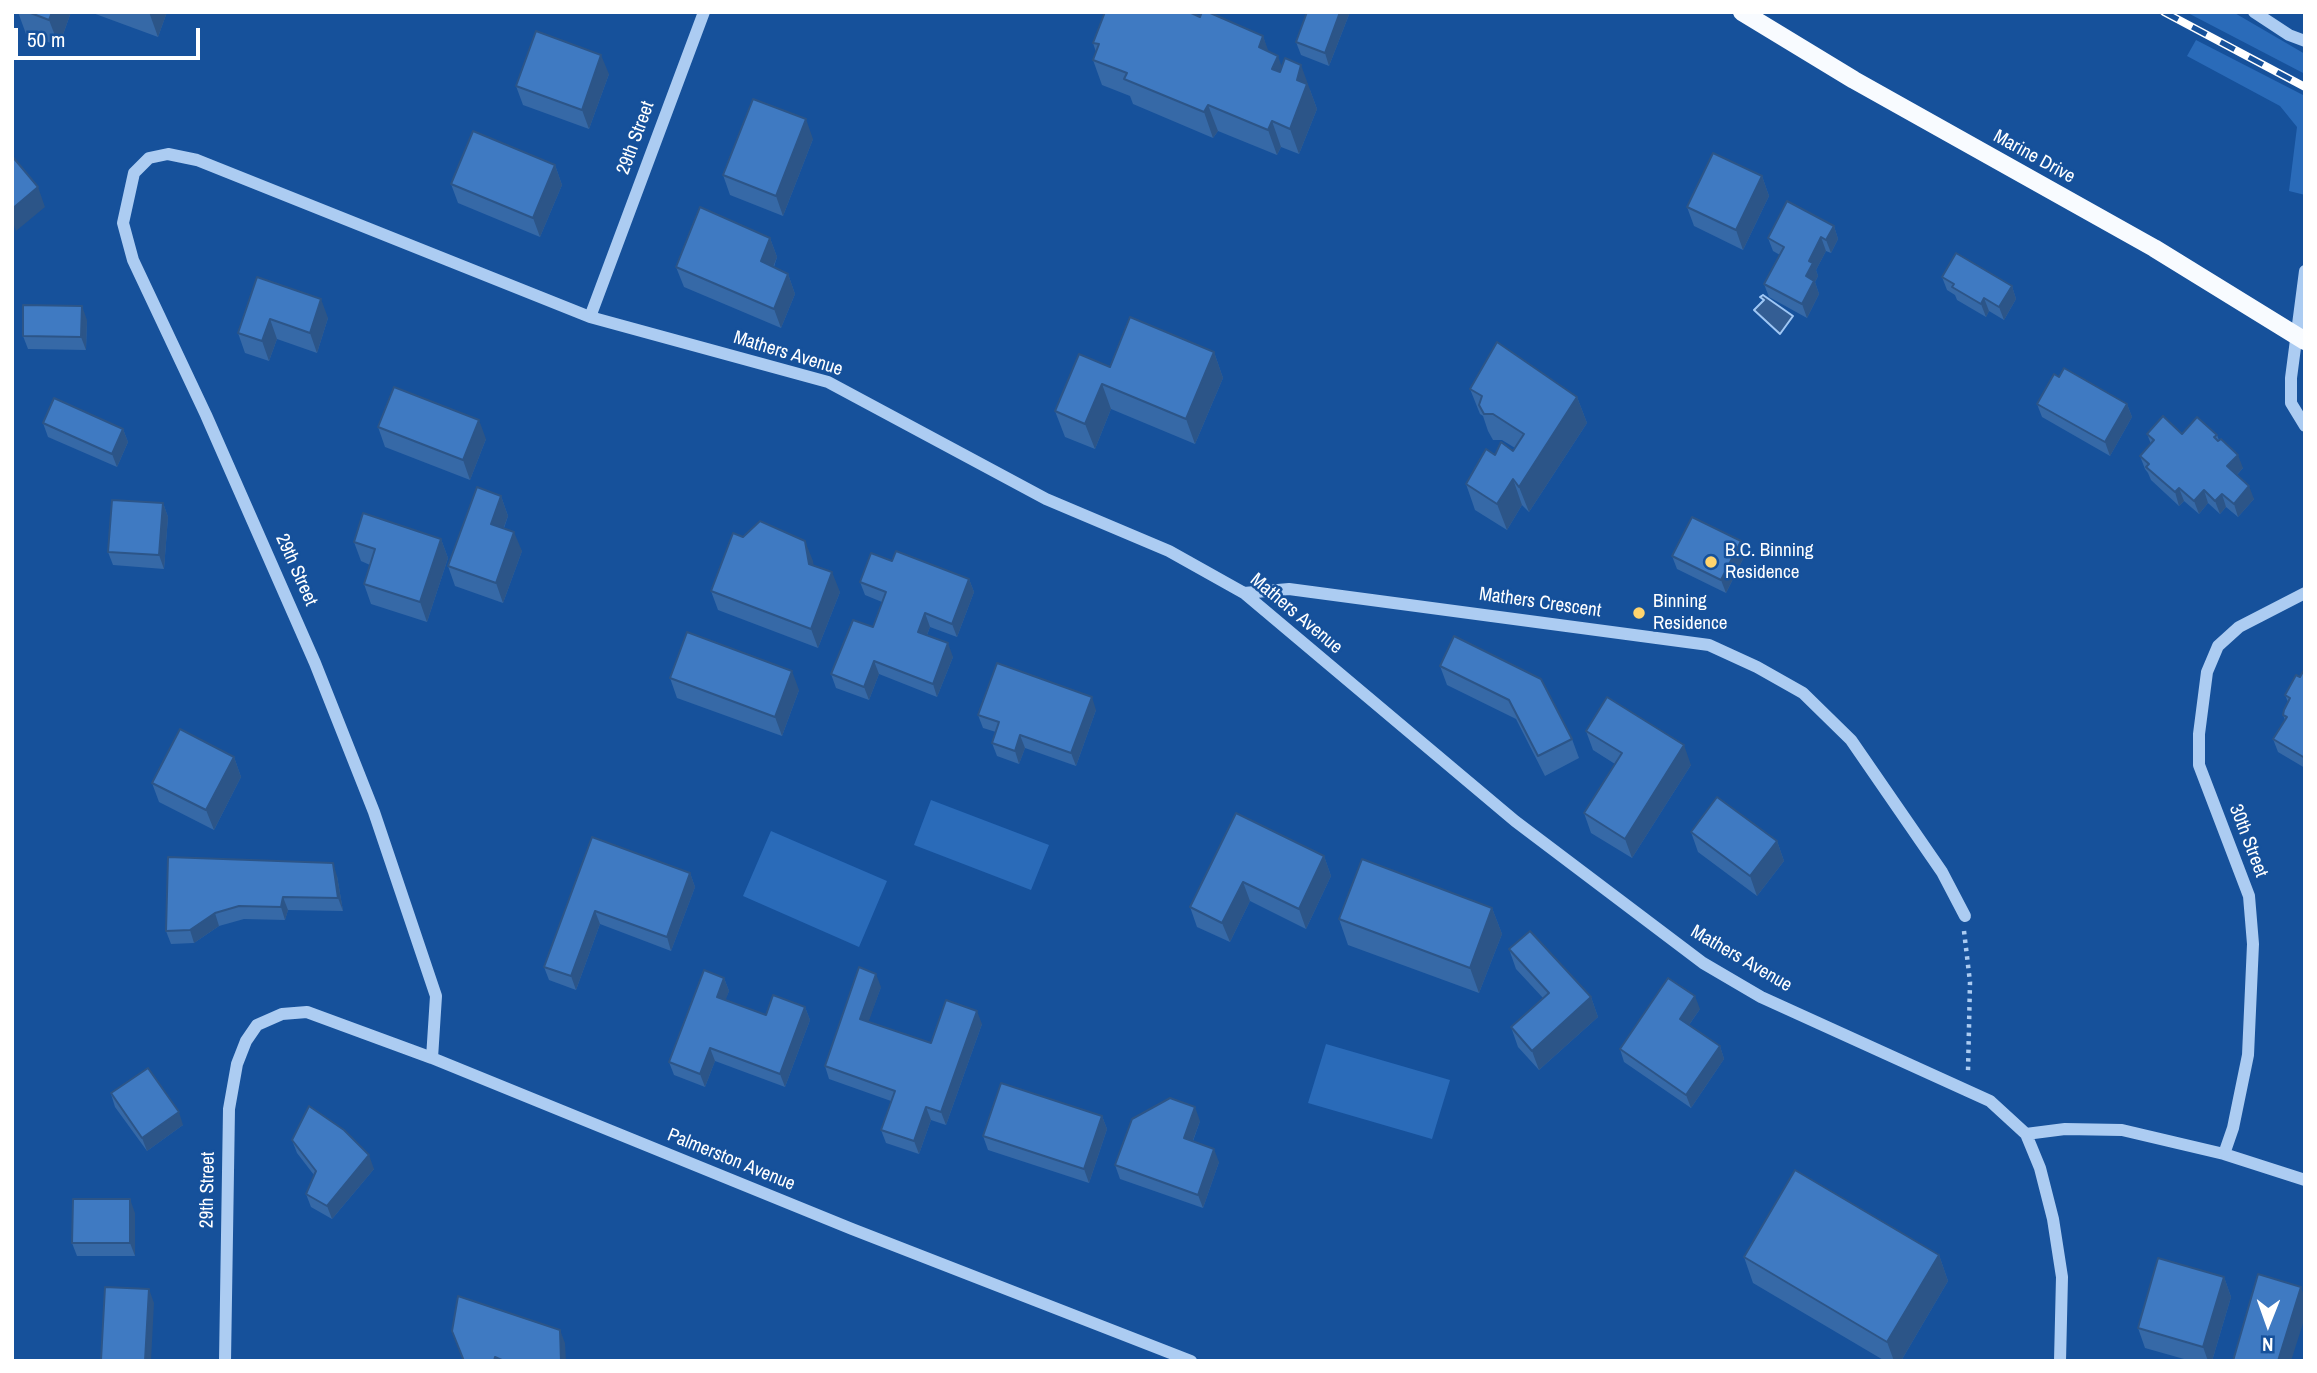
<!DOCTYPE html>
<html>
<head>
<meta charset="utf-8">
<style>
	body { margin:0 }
	#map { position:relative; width:2317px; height:1373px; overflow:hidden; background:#16519b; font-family:"Archivo Narrow",sans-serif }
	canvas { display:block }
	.frame { position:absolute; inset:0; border:14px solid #fff; pointer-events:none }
	.north { position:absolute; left:2233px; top:1289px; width:70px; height:70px; -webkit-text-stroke:5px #16519b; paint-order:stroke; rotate:181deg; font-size:19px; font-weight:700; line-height:28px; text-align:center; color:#fff }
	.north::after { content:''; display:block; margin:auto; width:24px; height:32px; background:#fff; clip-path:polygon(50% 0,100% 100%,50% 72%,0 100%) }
	.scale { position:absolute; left:14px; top:28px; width:186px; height:32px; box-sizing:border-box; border:4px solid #fff; border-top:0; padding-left:9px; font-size:21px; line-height:24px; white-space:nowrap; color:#fff; -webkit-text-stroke:5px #16519b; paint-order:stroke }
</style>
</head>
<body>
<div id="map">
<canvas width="2317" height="1373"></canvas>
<div class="frame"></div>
<div class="north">N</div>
<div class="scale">50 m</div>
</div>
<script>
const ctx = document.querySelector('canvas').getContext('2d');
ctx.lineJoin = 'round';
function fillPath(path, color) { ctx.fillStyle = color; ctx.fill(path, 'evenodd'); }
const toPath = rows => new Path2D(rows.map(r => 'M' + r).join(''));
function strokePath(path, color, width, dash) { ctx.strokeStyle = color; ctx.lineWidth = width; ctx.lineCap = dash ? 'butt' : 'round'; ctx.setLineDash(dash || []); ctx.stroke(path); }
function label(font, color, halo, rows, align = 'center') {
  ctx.font = font + ' "Archivo Narrow",sans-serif'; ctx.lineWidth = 5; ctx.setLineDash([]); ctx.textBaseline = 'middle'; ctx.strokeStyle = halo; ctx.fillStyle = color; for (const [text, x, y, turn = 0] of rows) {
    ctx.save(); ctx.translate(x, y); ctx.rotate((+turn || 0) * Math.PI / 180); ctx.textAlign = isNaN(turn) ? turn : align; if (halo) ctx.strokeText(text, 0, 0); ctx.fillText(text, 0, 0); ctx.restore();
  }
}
fillPath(toPath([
	[2186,12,2233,12,2305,54,2305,74],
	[2196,40,2305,96,2305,195,2289,191,2297,127,2280,106,2187,56],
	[931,800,1049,845,1031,890,914,845],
	[771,831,887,881,859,947,743,896],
	[1326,1044,1450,1080,1432,1139,1308,1103]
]), '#2a6bb9');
const water = toPath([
	[1763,295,1793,316,1780,334,1754,310,1764,300,1760,297,1763,295]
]);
fillPath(water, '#345e94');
strokePath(water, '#9fc7f5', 2);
strokePath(toPath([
	[1964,931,1970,982,1968,1072]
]), '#acccf2', 4.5, [3.5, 5]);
strokePath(toPath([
	[2254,12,2289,35,2305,41],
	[2305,271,2291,378,2291,403,2305,426],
	[590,317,704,12],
	[1244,593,1289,589,1709,645,1757,667,1803,693,1851,740,1942,872,1965,916],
	[432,1058,436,996,374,812,315,663,206,415,133,260,123,223,134,173,149,158,168,154,197,160,590,317,828,382,1046,499,1169,551,1244,593,1515,821,1703,963,1761,997,1990,1101,2026,1134,2065,1129,2122,1130,2224,1154,2305,1180],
	[2026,1134,2040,1168,2053,1219,2062,1277,2060,1361],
	[2224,1154,2233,1128,2248,1055,2253,944,2249,896,2199,765,2199,734,2207,672,2218,646,2239,627,2305,593],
	[225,1361,229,1109,237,1064,246,1041,257,1025,282,1014,307,1012,432,1058,852,1229,1191,1361]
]), '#acccf2', 12);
strokePath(toPath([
	[1742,12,1854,80,2154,248,2305,341]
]), '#f8fbff', 18);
const rail = toPath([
	[2164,12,2305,87]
]);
strokePath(rail, '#fff', 8);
strokePath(rail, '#16519b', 5, [16]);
fillPath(toPath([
	[18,12,71,12,59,46,26,34],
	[90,12,167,12,158,37],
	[1307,12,1350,12,1329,66,1301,55,1296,42],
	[1200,17,1263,36,1268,52,1282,67,1310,90,1317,109,1299,154,1281,147,1277,155,1218,131,1213,138,1133,104,1130,96,1102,85,1093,60,1096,52,1093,43],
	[609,74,589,129,523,105,516,86],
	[813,139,783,216,730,195,723,175],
	[555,165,562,185,540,237,458,203,451,184],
	[1762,176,1769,196,1743,250,1694,226,1687,207],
	[1834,226,1838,239,1831,253,1826,251,1816,270,1818,276,1815,282,1819,294,1807,318,1769,297,1764,284,1780,255,1773,251,1768,238],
	[770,238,777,257,774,267,788,274,795,294,781,328,684,287,676,267],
	[257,277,328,318,317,353,277,339,269,361,245,353,238,333],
	[1942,277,2012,286,2016,299,2004,320,1989,311,1986,317,1957,300,1955,295,1947,290],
	[87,320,86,350,28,349,23,336],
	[1214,352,1223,378,1195,444,1111,409,1095,449,1065,437,1055,411,1110,367],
	[2059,377,2127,404,2132,417,2110,456,2042,417,2037,404],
	[1470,389,1577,397,1587,423,1529,512,1522,505,1507,530,1475,510,1466,484,1495,455,1513,451,1515,448,1502,440,1493,440,1488,431,1483,416,1480,414],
	[43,423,123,429,128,442,117,467,48,437],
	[378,427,486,439,470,480,385,447],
	[2147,434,2217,435,2219,440,2243,468,2237,475,2254,499,2238,517,2226,507,2220,514,2208,503,2199,514,2184,501,2179,506,2151,480,2148,473,2145,469,2140,456,2151,444],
	[501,496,508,516,504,528,522,551,503,603,455,586,448,566],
	[163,503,168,517,164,569,113,565,108,552],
	[441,539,448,558,427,622,371,604,364,584,370,565,361,561,354,542],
	[1745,555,1726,593,1677,569,1672,556],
	[813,561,813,565,840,592,818,648,718,610,711,591],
	[892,561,969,579,974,592,957,637,930,627,927,635,953,657,937,697,879,674,869,700,836,688,831,674,873,627,882,602,865,595,860,582],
	[1454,636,1572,739,1579,758,1545,776,1516,719,1447,685,1440,666],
	[2305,668,2305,768,2278,752,2273,739,2285,720,2283,715,2288,702,2285,695,2300,677],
	[670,678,799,690,782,736,677,698],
	[1096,710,1076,766,1025,748,1019,764,997,756,992,743,996,732,983,728,978,715],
	[1586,731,1691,765,1632,858,1591,833,1584,813,1615,764,1593,750],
	[234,757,241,777,214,830,159,802,152,783],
	[1236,813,1324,856,1331,876,1306,929,1250,901,1230,942,1197,927,1190,907],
	[1691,832,1777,841,1784,861,1757,896,1698,852],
	[592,837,690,873,695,887,671,951,600,924,576,990,549,980,544,967],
	[168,857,337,876,343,911,288,910,285,920,244,919,219,926,194,943,171,944,166,931],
	[1492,908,1502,934,1479,993,1348,945,1339,919],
	[1509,949,1591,997,1598,1017,1539,1070,1518,1047,1511,1027,1543,998,1516,969],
	[724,978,729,991,725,1000,766,1015,805,1007,810,1020,785,1087,715,1061,705,1087,674,1075,669,1062],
	[881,987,868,1022,931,1043,982,1024,946,1125,931,1120,919,1154,886,1143,881,1130,891,1101,829,1079,825,1066],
	[1700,1009,1689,1025,1720,1046,1724,1059,1691,1108,1624,1062,1620,1049],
	[111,1094,183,1125,147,1151,115,1107],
	[1102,1116,1107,1129,1089,1183,988,1150,983,1136],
	[1200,1121,1193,1141,1219,1162,1203,1208,1120,1179,1115,1165],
	[292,1140,374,1169,332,1219,311,1207,306,1194,314,1175,297,1153],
	[135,1213,135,1256,77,1256,72,1243],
	[1939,1255,1948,1281,1901,1361,1885,1361,1753,1283,1744,1257],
	[2224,1277,2231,1297,2212,1361,2191,1361,2145,1348,2138,1328]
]), '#3669a7');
fillPath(toPath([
	[52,12,71,12,59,46,49,20],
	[149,12,167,12,158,37],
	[1340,12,1350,12,1329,66,1325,53],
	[1263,36,1272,61,1259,47],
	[601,55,609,74,589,129,582,110],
	[1278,56,1287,82,1272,69],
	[1301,65,1317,109,1299,154,1290,129,1297,80],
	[1208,105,1218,131,1213,138,1204,112],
	[806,119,813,139,783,216,776,196],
	[1272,121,1281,147,1277,155,1268,130],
	[555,165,562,185,540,237,533,218],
	[1762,176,1769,196,1743,250,1736,230],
	[38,187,45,207,16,231,12,220,12,209],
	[1834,226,1838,239,1831,253,1826,240],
	[1821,237,1826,251,1816,270,1818,276,1815,282,1819,294,1807,318,1802,304,1809,261],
	[770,238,777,257,768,280,761,261],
	[788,274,795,294,781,328,774,309],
	[2012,286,2016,299,2004,320,1999,307],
	[1984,298,1989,311,1986,317,1981,304],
	[321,299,328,318,317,353,310,333],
	[82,306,87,320,86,350,81,337],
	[270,319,277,339,269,361,262,341],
	[1214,352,1223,378,1195,444,1186,419],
	[1102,384,1111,409,1095,449,1085,424],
	[1577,397,1587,423,1529,512,1519,487],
	[2127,404,2132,417,2110,456,2105,442],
	[479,420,486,439,470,480,463,460],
	[123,429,128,442,117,467,112,454],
	[2238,455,2243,468,2232,480,2227,466],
	[1513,479,1522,505,1507,530,1497,504],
	[2249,486,2254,499,2238,517,2234,504],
	[2179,488,2184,501,2179,506,2175,492],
	[2204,490,2208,503,2199,514,2194,501],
	[2222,494,2226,507,2220,514,2215,501],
	[501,496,508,516,498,543,491,524],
	[163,503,168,517,164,569,159,555],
	[514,532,522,551,503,603,496,583],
	[441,539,448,558,427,622,420,602],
	[805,541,813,561,816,583,809,564],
	[1741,541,1745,555,1726,593,1721,580],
	[832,572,840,592,818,648,811,629],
	[969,579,974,592,957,637,952,624],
	[925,613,930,627,923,645,918,632],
	[948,643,953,657,937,697,933,684],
	[874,661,879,674,869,700,864,687],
	[792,671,799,690,782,736,775,717],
	[1092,697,1096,710,1076,766,1071,753],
	[1020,735,1025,748,1019,764,1015,751],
	[1684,745,1691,765,1632,858,1625,839],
	[234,757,241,777,214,830,206,810],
	[1777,841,1784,861,1757,896,1750,876],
	[1324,856,1331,876,1306,929,1299,909],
	[333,863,337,876,343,911,338,898],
	[690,873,695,887,671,951,667,937],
	[1243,882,1250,901,1230,942,1222,923],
	[283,897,288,910,285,920,281,907],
	[1492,908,1502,934,1479,993,1470,968],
	[595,911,600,924,576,990,571,976],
	[215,913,219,926,194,943,190,930],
	[876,974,881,987,865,1032,860,1019],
	[724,978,729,991,722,1010,717,997],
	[1695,996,1700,1009,1684,1032,1680,1019],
	[1591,997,1598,1017,1539,1070,1532,1051],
	[805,1007,810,1020,785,1087,780,1074],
	[977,1011,982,1024,946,1125,941,1112],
	[1720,1046,1724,1059,1691,1108,1686,1095],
	[710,1048,715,1061,705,1087,700,1074],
	[926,1107,931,1120,919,1154,914,1141],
	[1195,1107,1200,1121,1189,1151,1184,1138],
	[179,1112,183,1125,147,1151,142,1138],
	[1102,1116,1107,1129,1089,1183,1084,1169],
	[1214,1149,1219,1162,1203,1208,1198,1195],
	[369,1155,374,1169,332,1219,327,1206],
	[130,1199,135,1213,135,1256,130,1243],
	[1939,1255,1948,1281,1901,1361,1894,1361,1887,1342],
	[2224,1277,2231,1297,2212,1361,2208,1361,2203,1347],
	[2301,1287,2305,1298,2305,1317,2291,1361,2278,1361],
	[149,1289,154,1303,151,1361,145,1361],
	[560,1330,565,1343,566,1361,561,1361]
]), '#2c5588');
const building = toPath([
	[28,12,52,12,49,20,28,12],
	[1105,12,1189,12,1200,17,1202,12,1208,12,1263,36,1259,47,1278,56,1272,69,1280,72,1285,58,1301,65,1297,80,1307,84,1290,129,1272,121,1268,130,1208,105,1204,112,1124,79,1127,73,1093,60,1099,44,1093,43,1105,12],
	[1307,12,1340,12,1325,53,1296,42,1307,12],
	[536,31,601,55,582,110,516,86,536,31],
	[753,99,806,119,776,196,723,175,753,99],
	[473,131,555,165,533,218,451,184,473,131],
	[1713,153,1762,176,1736,230,1687,207,1713,153],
	[12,156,38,187,12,209,12,156],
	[1787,201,1834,226,1826,240,1821,237,1809,261,1813,263,1806,276,1814,281,1802,304,1764,284,1784,247,1768,238,1787,201],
	[700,207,770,238,761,261,788,274,774,309,676,267,700,207],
	[1956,253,2012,286,1999,307,1984,298,1981,304,1952,287,1954,284,1942,277,1956,253],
	[257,277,321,299,310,333,270,319,262,341,238,333,257,277],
	[23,305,82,306,81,337,23,336,23,305],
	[1130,317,1214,352,1186,419,1102,384,1085,424,1055,411,1079,354,1110,367,1130,317],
	[1497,342,1577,397,1519,487,1513,479,1497,504,1466,484,1486,449,1495,455,1501,442,1513,451,1524,434,1493,414,1484,414,1479,405,1482,396,1470,389,1497,342],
	[2064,368,2127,404,2105,442,2037,404,2054,374,2059,377,2064,368],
	[394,387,479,420,463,460,378,427,394,387],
	[54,398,123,429,112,454,43,423,54,398],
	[2163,416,2182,434,2197,417,2217,435,2214,437,2218,441,2221,439,2238,455,2227,466,2249,486,2234,504,2222,494,2215,501,2204,490,2194,501,2179,488,2175,492,2146,467,2149,464,2140,456,2154,440,2147,434,2163,416],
	[477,487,501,496,491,524,514,532,496,583,448,566,477,487],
	[112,500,163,503,159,555,108,552,112,500],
	[363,513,441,539,420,602,364,584,375,549,354,542,363,513],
	[1692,517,1741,541,1721,580,1672,556,1692,517],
	[760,521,805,541,809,564,832,572,811,629,711,591,733,533,743,537,760,521],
	[896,551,969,579,952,624,925,613,918,632,948,643,933,684,874,661,864,687,831,674,853,620,873,627,886,592,860,582,871,553,892,561,896,551],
	[687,632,792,671,775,717,670,678,687,632],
	[1454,636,1541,679,1572,739,1538,756,1509,700,1440,666,1454,636],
	[997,663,1092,697,1071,753,1020,735,1015,751,992,743,999,722,978,715,997,663],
	[2305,668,2305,758,2273,739,2287,717,2283,715,2284,710,2290,698,2285,695,2296,675,2300,677,2305,668],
	[1607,697,1684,745,1625,839,1584,813,1622,753,1586,731,1607,697],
	[180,729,234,757,206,810,152,783,180,729],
	[1717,797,1777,841,1750,876,1691,832,1717,797],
	[1236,813,1324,856,1299,909,1243,882,1222,923,1190,907,1236,813],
	[592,837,690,873,667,937,595,911,571,976,544,967,592,837],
	[168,857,333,863,338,898,283,897,281,907,239,906,215,913,190,930,166,931,168,857],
	[1362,859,1492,908,1470,968,1339,919,1362,859],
	[1530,931,1591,997,1532,1051,1511,1027,1549,993,1509,949,1530,931],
	[859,967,876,974,860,1019,931,1043,946,1000,977,1011,941,1112,926,1107,914,1141,881,1130,895,1091,825,1066,859,967],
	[704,970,724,978,717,997,766,1015,773,995,805,1007,780,1074,710,1048,700,1074,669,1062,704,970],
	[1668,978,1695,996,1680,1019,1720,1046,1686,1095,1620,1049,1668,978],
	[148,1068,179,1112,142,1138,111,1093,148,1068],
	[1001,1083,1102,1116,1084,1169,983,1136,1001,1083],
	[1170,1098,1195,1107,1184,1138,1214,1149,1198,1195,1115,1165,1132,1119,1170,1098],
	[309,1106,344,1130,369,1155,327,1206,306,1194,316,1171,292,1140,309,1106],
	[1795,1170,1939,1255,1887,1342,1744,1257,1795,1170],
	[73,1199,130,1199,130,1243,72,1243,73,1199],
	[2158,1258,2224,1277,2203,1347,2138,1328,2158,1258],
	[2258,1274,2301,1287,2278,1361,2233,1361,2258,1274],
	[105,1287,149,1289,145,1361,101,1360,105,1287],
	[458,1296,560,1330,561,1361,504,1361,495,1357,494,1361,464,1361,452,1331,458,1296]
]);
fillPath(building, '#3f7ac2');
strokePath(building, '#2c5588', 2);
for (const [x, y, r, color] of [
	[1711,562,7,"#ffd46e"],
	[1639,613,7,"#ffd46e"]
]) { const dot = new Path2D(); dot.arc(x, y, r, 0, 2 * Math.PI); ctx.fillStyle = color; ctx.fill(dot); strokePath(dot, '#16519b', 2.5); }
label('19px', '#fff', '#16519b', [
	["29th Street",636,138,-70],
	["Marine Drive",2034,157,29],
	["Mathers Avenue",788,354,17],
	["29th Street",296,570,66],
	["Mathers Crescent",1540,603,8],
	["Mathers Avenue",1296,614,40],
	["30th Street",2248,841,69],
	["Mathers Avenue",1741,959,30],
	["Palmerston Avenue",731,1160,22],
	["29th Street",208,1190,-89]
]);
label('19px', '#fff', '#16519b', [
	["B.C. Binning",1725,551],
	["Residence",1725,573],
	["Binning",1653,602],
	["Residence",1653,624]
], 'left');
</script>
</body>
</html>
